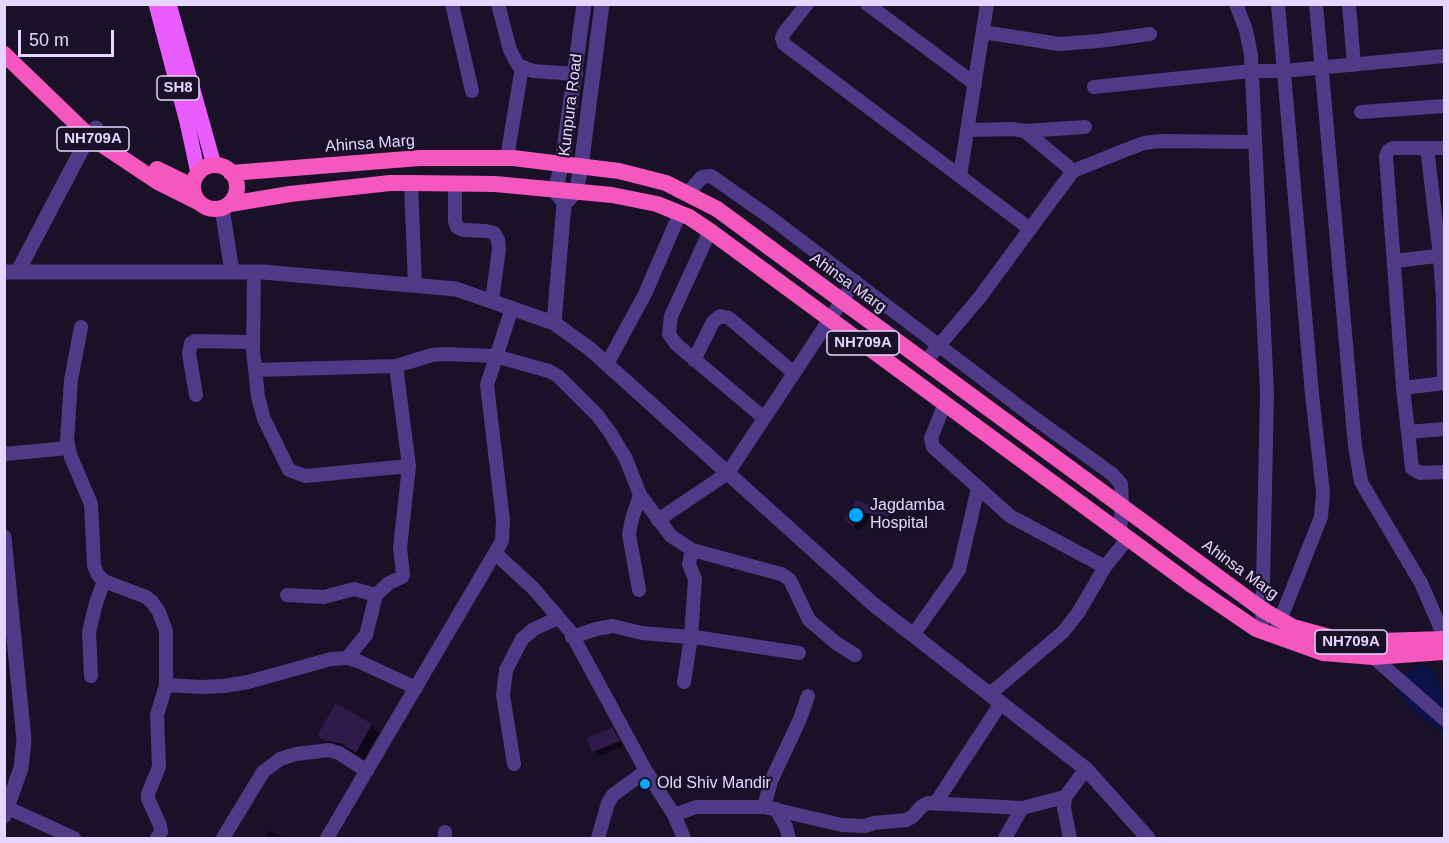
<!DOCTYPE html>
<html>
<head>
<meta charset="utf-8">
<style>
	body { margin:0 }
	#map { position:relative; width:1449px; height:843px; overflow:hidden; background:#1a1028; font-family:Helvetica,sans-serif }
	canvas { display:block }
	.frame { position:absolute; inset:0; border:6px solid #e5d6ff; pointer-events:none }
	.scale { position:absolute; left:18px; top:30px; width:96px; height:27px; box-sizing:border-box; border:3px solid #e5d6ff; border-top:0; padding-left:8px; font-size:18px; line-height:21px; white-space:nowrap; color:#e5d6ff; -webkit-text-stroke:4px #1a1028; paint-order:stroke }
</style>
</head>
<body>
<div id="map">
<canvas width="1449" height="843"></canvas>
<div class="frame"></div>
<div class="scale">50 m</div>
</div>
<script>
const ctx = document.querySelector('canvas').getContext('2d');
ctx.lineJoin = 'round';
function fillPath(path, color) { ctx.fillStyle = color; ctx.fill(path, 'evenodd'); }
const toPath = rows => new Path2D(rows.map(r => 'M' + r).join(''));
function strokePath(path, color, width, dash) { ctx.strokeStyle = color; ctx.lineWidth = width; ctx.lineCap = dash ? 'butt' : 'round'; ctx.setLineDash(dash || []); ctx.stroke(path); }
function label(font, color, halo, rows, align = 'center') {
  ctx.font = font + ' Helvetica,sans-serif'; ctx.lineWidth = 4.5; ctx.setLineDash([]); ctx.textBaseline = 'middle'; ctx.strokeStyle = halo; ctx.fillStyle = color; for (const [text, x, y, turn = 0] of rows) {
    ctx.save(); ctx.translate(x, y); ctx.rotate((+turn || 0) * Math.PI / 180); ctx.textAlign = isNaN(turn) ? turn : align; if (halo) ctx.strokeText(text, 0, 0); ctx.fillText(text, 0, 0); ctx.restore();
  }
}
fillPath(toPath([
	[1422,665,1433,668,1439,687,1444,691,1444,734,1417,716,1396,691,1401,675]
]), '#0a1246');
fillPath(toPath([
	[856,502,888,512,893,517,892,521,871,518,859,531,846,519],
	[371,725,379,733,364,760,351,752,336,749,319,736],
	[612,730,623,746,599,756,594,751],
	[269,831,284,838,265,838]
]), '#0007');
fillPath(toPath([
	[856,500,889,511,888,517,865,513,853,527,844,519],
	[336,703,372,724,356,753,342,744,327,741,317,736],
	[612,728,620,741,592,752,587,738]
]), '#2f1b49');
strokePath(toPath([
	[452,4,472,91],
	[498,4,510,50,518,65,533,71,576,74],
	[807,4,784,33,782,38,784,44,1030,229,980,297,925,362],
	[867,4,975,84],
	[1236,4,1246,30,1251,55,1267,393,1262,631],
	[1316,4,1355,446,1361,482,1421,583,1444,636],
	[1349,4,1354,65],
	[983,32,1059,44,1099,41,1150,34],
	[1094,87,1251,71,1284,71,1444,56],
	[1361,112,1444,106],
	[967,130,1013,129,1025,131,1073,171],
	[1025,131,1085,127],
	[1427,148,1440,256,1443,302,1444,375],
	[1444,148,1393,148,1388,151,1386,156,1403,388,1412,468,1420,473,1444,472],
	[507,158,522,67],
	[960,176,987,4],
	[411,183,415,285],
	[455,183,455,221,457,227,463,230,486,231,494,233,498,240,499,249,492,301],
	[687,194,702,177,711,176,771,218,1033,417,1112,474,1121,484,1122,506,1120,532],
	[1030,229,1073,171,1128,149,1144,143,1161,141,1255,142],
	[710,231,671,316,669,334,676,344,764,418],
	[1395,261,1444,255],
	[254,272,253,350,258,397,264,419,289,470,305,476,409,466],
	[81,327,71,380,67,441,71,457,91,504,94,566,98,575,104,581,146,597,152,602,159,612,166,631,166,685,157,715,159,767,148,794,148,799,160,825,161,832,157,838],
	[694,360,713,322,720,316,729,318,794,373],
	[607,364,645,294,680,213],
	[255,370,396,366,432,355,445,354,495,356,549,371,558,376,598,416,611,434,626,459,640,495,671,536,692,550,781,574,786,577,790,580,809,620,836,643,855,655],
	[1403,388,1444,383],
	[196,395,189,353,191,343,195,341,253,342],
	[945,403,931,438,933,447,1010,516,1105,567],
	[1408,432,1444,429],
	[4,454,68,448],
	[658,520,728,473,855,281],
	[496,554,533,588,570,631,646,771,674,815,684,838],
	[639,590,629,534,632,519,640,495],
	[287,595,324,597,354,589,376,595],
	[1277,628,1321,517,1323,493,1312,394,1278,4],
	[913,635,959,570,978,488],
	[572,637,596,629,613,626,642,633,701,638,799,653],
	[1373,657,1444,719],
	[347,658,366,635,376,595,389,583,402,577,403,574,400,548,409,466,396,366],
	[91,676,89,632,96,603,104,581],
	[684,682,691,637,695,579,689,564,692,550],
	[166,685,201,687,224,686,248,682,331,659,347,658,358,661,416,688],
	[990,694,1063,632,1078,613,1105,567,1128,538],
	[514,764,503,695,506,670,522,639,534,629,558,618],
	[935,804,1001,703],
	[764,807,771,781,800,719,808,696],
	[8,808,74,838],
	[776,809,786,827,789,838],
	[674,815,696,807,764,807,842,825,865,826,874,823,906,820,912,817,922,806,928,803,1022,808,1065,797],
	[445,832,445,838],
	[223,838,263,772,280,759,296,754,329,750,339,753,367,771],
	[327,838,502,541,503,520,487,385,512,308],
	[598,838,608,803,613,795,646,771],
	[1005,838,1022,808],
	[1070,838,1064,808,1065,797,1086,769]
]), '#4f3a87', 14);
strokePath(toPath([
	[561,199,555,190,562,164,584,4],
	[564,204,576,192,581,167,602,4],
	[222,208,232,272],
	[18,271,89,136,96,128],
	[4,272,263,272,456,289,554,323,590,349,873,604,1086,769,1148,838],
	[554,323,564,204],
	[4,537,24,740,21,768,4,816]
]), '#4f3a87', 15);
strokePath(toPath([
	[156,4,187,122,198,173],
	[169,4,214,165]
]), '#e95dff', 15);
strokePath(toPath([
	[4,54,89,136,158,182,198,202],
	'193 187a22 22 0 1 1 44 0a22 22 0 1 1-44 0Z',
	[157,169,192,186],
	[231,173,420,158,513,158,619,171,666,183,717,209,1263,610,1293,627,1348,642,1444,639],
	[230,204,290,194,390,183,411,183,495,184,612,195,657,204,689,217,710,231,1193,586,1256,629,1323,653,1373,657,1444,652]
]), '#f457bd', 16);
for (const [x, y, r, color] of [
	[856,515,8,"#02aaff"],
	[645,784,6,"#02aaff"]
]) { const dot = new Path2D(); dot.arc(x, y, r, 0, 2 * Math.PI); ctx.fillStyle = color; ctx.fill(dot); strokePath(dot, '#1a1028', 2); }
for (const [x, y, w] of [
	[178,88,42],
	[93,139,72],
	[863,343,72],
	[1351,642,72]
]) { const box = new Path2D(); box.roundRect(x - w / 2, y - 12, w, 24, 4.5); ctx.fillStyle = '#1a1028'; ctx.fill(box); strokePath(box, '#e5d6ff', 1.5); }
label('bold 15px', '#e5d6ff', null, [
	["SH8",178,88],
	["NH709A",93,139],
	["NH709A",863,343],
	["NH709A",1351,642]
]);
label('16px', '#e5d6ff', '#1a1028', [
	["Kunpura Road",571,105,-83],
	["Ahinsa Marg",370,144,-4],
	["Ahinsa Marg",848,283,36],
	["Ahinsa Marg",1240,570,36]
]);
label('16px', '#e5d6ff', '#1a1028', [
	["Jagdamba",870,506],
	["Hospital",870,524],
	["Old Shiv Mandir",657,784]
], 'left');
</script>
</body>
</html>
